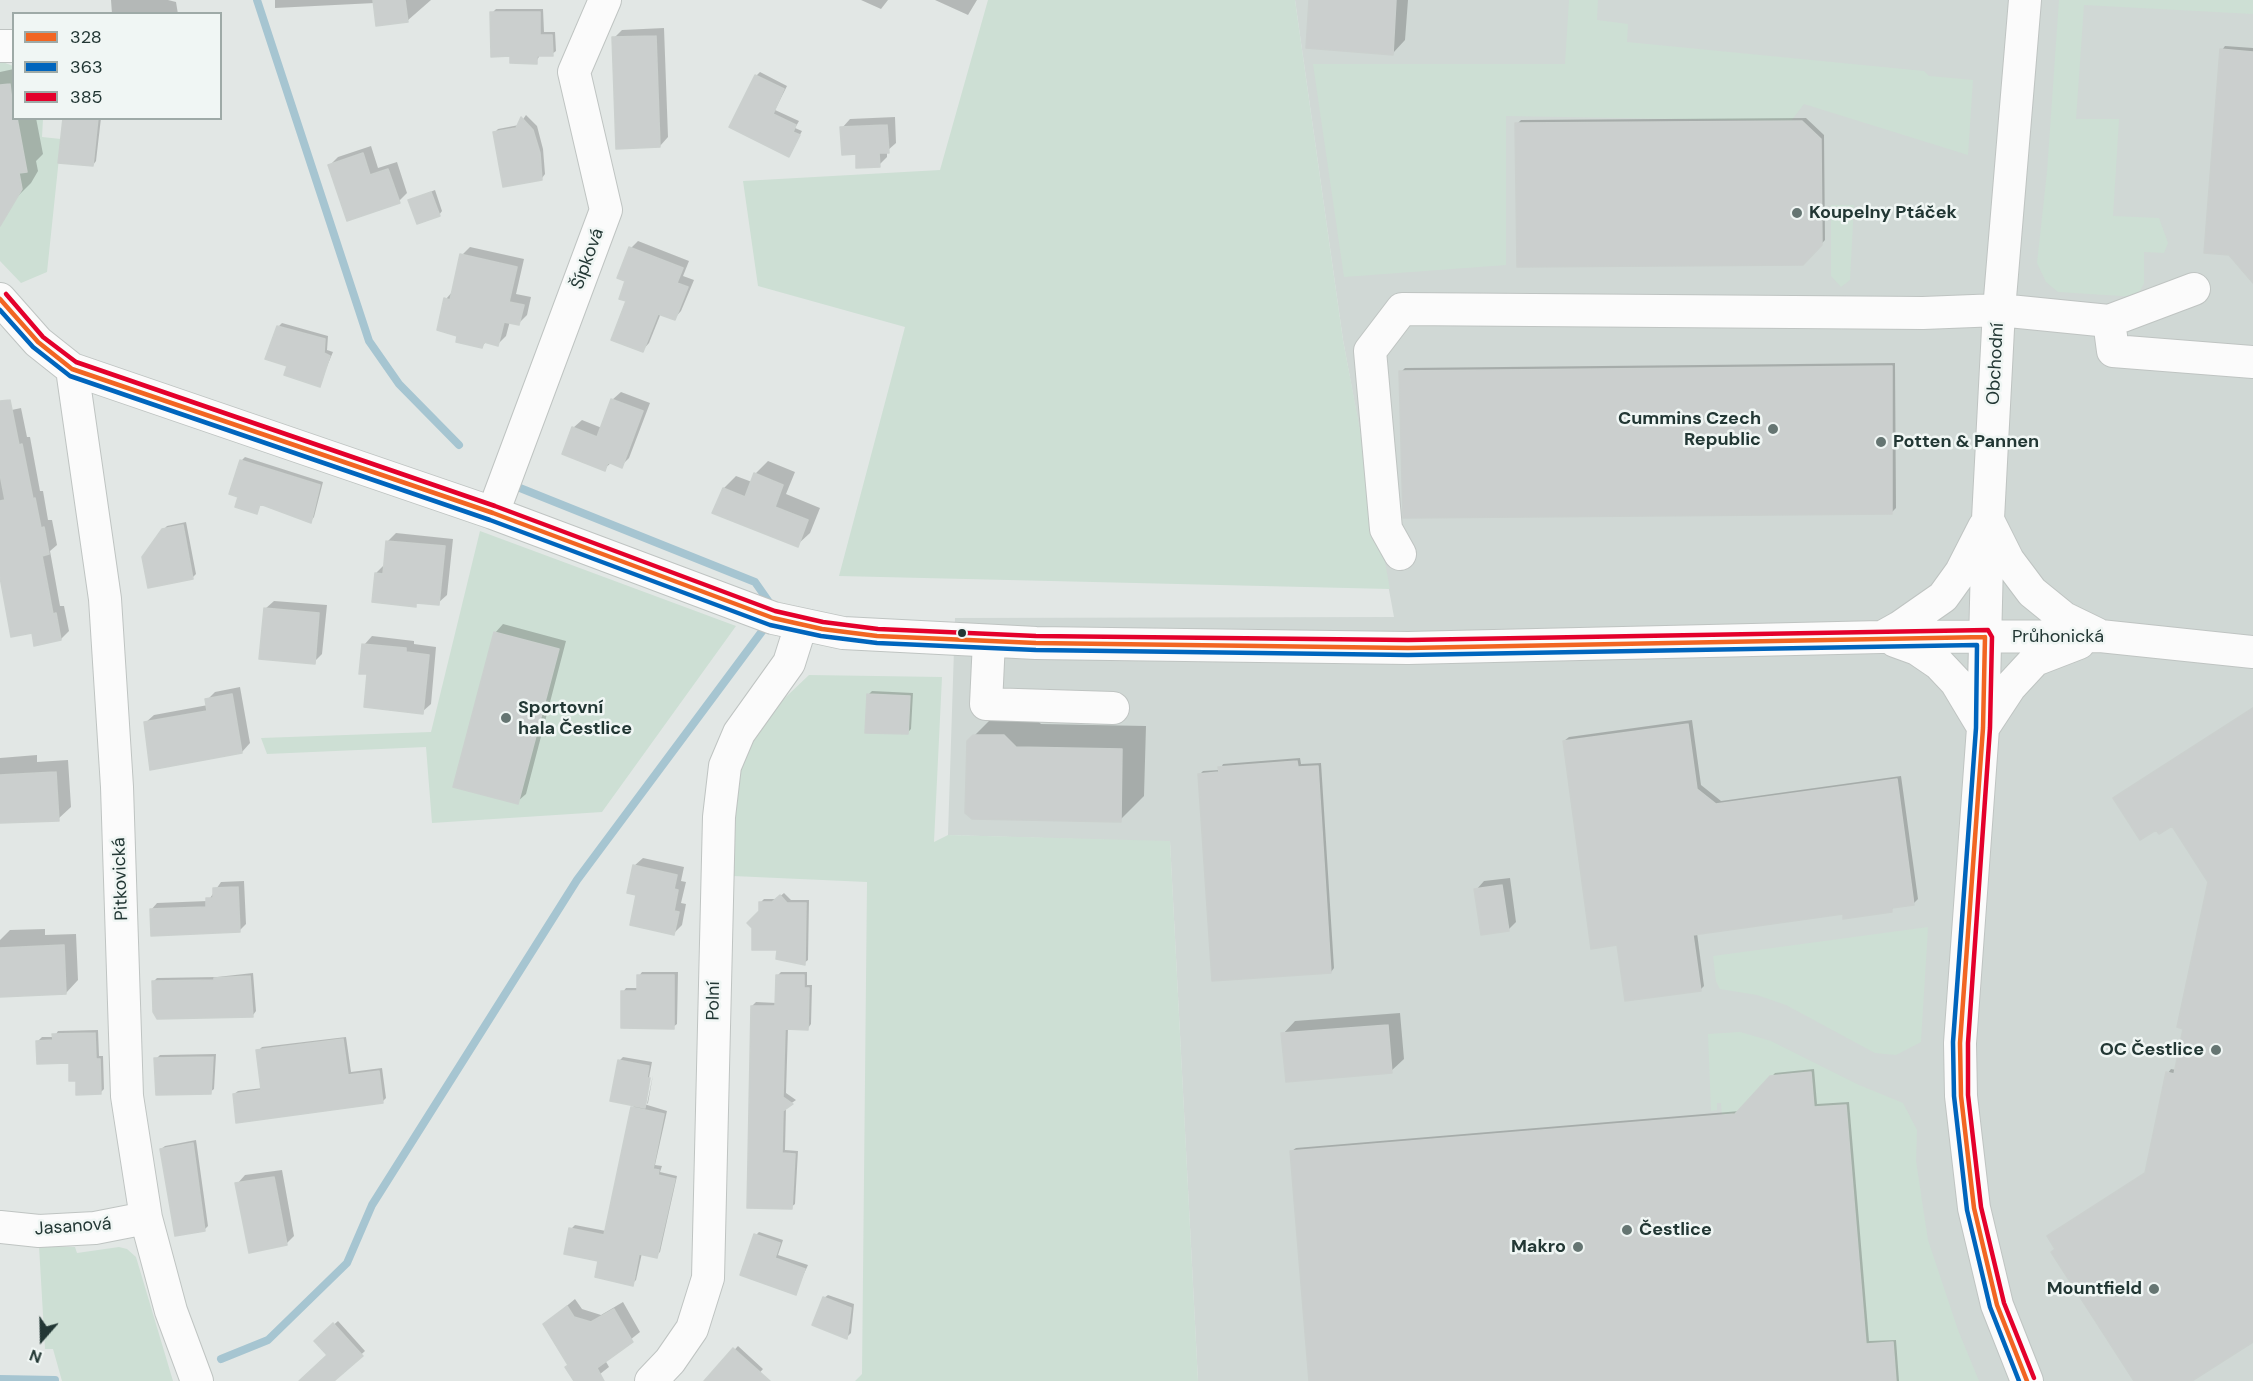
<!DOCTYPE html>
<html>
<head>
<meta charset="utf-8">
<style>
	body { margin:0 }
	#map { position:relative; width:2253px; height:1381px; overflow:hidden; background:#e2e7e5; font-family:"DM Sans",sans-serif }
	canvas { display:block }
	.legend { position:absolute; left:12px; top:12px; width:210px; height:108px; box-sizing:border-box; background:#f0f6f4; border:2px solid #9eaaa7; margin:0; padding:8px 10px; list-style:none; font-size:18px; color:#223734 }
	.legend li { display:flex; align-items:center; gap:12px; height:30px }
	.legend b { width:30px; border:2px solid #9eaaa7 }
	.north { position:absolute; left:12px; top:1309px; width:60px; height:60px; -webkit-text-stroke:4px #f0f6f4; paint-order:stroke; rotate:200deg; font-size:16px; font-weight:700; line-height:24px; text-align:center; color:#223734 }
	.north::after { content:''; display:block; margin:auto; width:21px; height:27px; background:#223734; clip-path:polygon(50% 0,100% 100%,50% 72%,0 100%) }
</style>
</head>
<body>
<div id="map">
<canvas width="2253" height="1381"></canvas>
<ul class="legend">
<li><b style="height:8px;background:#f26522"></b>328</li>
<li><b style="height:8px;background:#0065bd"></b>363</li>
<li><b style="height:8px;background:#e4002b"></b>385</li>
</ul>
<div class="north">N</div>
</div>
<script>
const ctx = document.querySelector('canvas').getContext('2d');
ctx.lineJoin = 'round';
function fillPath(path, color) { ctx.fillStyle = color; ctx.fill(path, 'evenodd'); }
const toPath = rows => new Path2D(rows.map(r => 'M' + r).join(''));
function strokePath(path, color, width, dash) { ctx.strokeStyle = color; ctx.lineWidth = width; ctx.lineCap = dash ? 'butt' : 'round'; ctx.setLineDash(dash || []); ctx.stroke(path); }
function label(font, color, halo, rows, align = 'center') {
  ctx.font = font + ' "DM Sans",sans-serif'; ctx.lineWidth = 5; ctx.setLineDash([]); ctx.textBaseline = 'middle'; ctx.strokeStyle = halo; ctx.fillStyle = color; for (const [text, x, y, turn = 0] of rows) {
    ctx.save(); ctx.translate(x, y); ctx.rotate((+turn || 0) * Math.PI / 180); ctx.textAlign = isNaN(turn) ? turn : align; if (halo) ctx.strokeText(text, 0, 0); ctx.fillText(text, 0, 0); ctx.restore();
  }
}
fillPath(toPath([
	[1295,0,2253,0,2253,1381,1198,1381,1170,842,948,835,955,618,1394,617,1343,340]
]), '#d0d8d5');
fillPath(toPath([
	[988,0,1295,0,1343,340,1390,589,839,576,905,327,758,286,743,181,940,170],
	[1569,0,1598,0,1597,20,1628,24,1627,42,1924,71,1929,76,1973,80,1968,155,1804,104,1791,121,1506,116,1506,265,1344,277,1313,64,1565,64],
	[2059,0,2253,0,2253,14,2084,5,2076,119,2119,119,2113,216,2159,218,2168,243,2164,253,2144,252,2144,283,2137,297,2058,292,2046,282,2037,263,2047,172],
	[0,61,13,66,14,118,43,119,42,137,61,139,47,272,21,283,0,261],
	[1831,205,1854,205,1850,280,1841,287,1831,276],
	[480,531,736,626,602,812,432,823,426,747,267,754,261,738,431,732],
	[809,675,942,677,934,842,948,835,1170,841,1198,1381,855,1381,862,1374,867,882,733,876,733,819,743,758,769,713],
	[1928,927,1921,1042,1896,1055,1875,1053,1786,1005,1757,995,1720,989,1716,981,1713,956],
	[1740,1032,1771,1041,1859,1085,1903,1103,1917,1130,1916,1161,1928,1240,1958,1330,1979,1381,1896,1381,1866,1344,1846,1105,1814,1107,1811,1072,1770,1076,1746,1102,1747,1113,1722,1115,1721,1103,1717,1103,1717,1110,1711,1111,1708,1034],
	[39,1246,75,1247,77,1253,119,1247,127,1249,136,1257,173,1381,62,1381,53,1349,45,1349]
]), '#cddfd4');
fillPath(toPath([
	[111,0,168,0,176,2,178,14,112,14],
	[275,0,431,0,407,21,375,3,275,8],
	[861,0,888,0,881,9],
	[935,0,977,0,968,15],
	[1311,0,1408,0,1405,40,1393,53],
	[496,9,543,9,544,32,555,32,556,51,552,54,540,55,536,62,511,54,492,13],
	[664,28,668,137,660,146,614,38,622,30],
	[2225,46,2253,48,2253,279,2222,50],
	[14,69,14,118,36,118,43,154,36,161,38,171,31,183,14,200,0,203,0,72],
	[760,72,787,86,775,110,799,121,795,128,802,131,789,155,756,76],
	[526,115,537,126,543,149,545,174,542,178,495,132,498,129,519,125],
	[895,117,896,143,887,151,887,157,879,165,857,153,842,128,850,119],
	[64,118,101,118,96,161,93,165],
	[1806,118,1824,135,1825,240,1803,263,1517,124,1521,120],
	[371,146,378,168,397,162,407,193,399,201,330,165,338,157],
	[435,190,442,211,439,215,410,200],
	[638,241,689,261,683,276,694,280,681,311,674,319,661,313,649,343,642,351,628,301,631,248],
	[470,247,524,259,516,294,531,297,527,315,519,323,510,321,506,336,498,344,486,342,482,346,459,335,446,299,453,291,462,255],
	[282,323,328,336,327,350,333,352,319,385,289,365,278,327],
	[1895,363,1896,508,1892,512,1401,372,1405,368],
	[621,392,650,403,629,458,621,466,612,462,604,469,573,428,582,420,602,428,612,400],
	[0,407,7,411,21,408,27,437,30,437,40,491,43,491,48,520,52,520,57,545,50,551,60,606,64,606,69,631,61,639,33,631,0,545],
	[245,457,323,482,314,517,311,521,262,503,256,512,240,496,241,461],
	[768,461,795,472,786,494,820,508,810,533,797,545,724,488,736,476,752,482,755,474],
	[186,522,196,574,192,578,163,530,167,526],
	[396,533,453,539,447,595,438,603,419,601,415,605,376,573,385,564,388,541],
	[274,601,327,605,322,654,314,662,265,609],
	[503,624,566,641,526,794,517,802,495,633],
	[372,636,414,641,414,644,436,647,431,704,422,712,369,673,364,645],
	[240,687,250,743,242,752,145,723,154,715,208,705,207,700,215,692],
	[872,691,913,693,911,729,908,732,868,695],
	[2253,708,2253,1340,2190,1381,2135,1381,2049,1236,2147,1172,2168,1073,2171,1069,2176,1070,2209,881,2172,824,2115,798],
	[999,711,1028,711,1041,724,1146,726,1144,796,1120,820,968,742],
	[1692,720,1701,785,1721,801,1901,776,1918,899,1914,903,1896,905,1891,910,1844,913,1697,933,1704,986,1700,990,1618,943,1564,741,1569,737],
	[37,755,37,762,68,760,71,807,58,819,0,822,0,758],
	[1300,758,1301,764,1321,763,1334,968,1331,972,1200,774,1203,771,1220,770,1223,764],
	[643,858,684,867,681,881,686,882,681,903,686,904,682,925,673,934,638,894,634,866],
	[1510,878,1516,922,1508,930,1476,890,1484,881],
	[244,881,246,924,239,931,151,910,157,903,208,901,221,882],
	[784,893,791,900,809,900,808,960,804,963,778,949,754,928,760,912,760,903,764,899,777,899],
	[45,929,45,935,76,934,78,980,66,993,0,996,0,940,10,930],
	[642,972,678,972,677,1024,673,1027,623,992,626,988,639,988,639,976],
	[781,972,807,972,807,985,812,985,811,1024,808,1028,788,1028,786,1093,796,1100,786,1107,785,1150,798,1151,795,1204,791,1207,752,1006,756,1002,777,1003,777,976],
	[253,973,256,1011,253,1015,154,981,157,978,217,977],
	[1400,1013,1404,1059,1391,1071,1283,1034,1295,1021],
	[98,1030,99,1056,103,1056,104,1089,100,1093,78,1080,70,1061,38,1041,42,1037,54,1037,58,1031],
	[346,1037,351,1072,382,1068,386,1098,382,1102,234,1094,238,1091,263,1088,258,1051,262,1047],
	[216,1054,214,1089,210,1092,156,1059,160,1055],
	[623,1057,652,1062,644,1104,667,1111,655,1165,662,1166,660,1172,677,1176,660,1252,656,1256,642,1253,636,1280,632,1284,600,1260,571,1229,575,1225,606,1231,632,1108,635,1105,620,1060],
	[1814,1069,1817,1104,1849,1102,1869,1341,1896,1340,1899,1381,1311,1381,1292,1151,1296,1148,1740,1111,1775,1073],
	[653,1075,648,1103,647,1104],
	[196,1140,208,1226,204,1230,161,1149,165,1146],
	[282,1170,294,1236,286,1244,237,1184,245,1175],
	[759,1232,783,1240,778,1255,808,1265,795,1293,756,1235],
	[828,1295,854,1304,851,1333,847,1337,824,1298],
	[575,1299,582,1309,601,1315,623,1302,640,1332,605,1360,609,1367,591,1381,576,1381,570,1364,545,1324],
	[338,1321,365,1351,332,1381,301,1381,329,1355,316,1341],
	[738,1346,763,1369,752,1381,706,1381]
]), '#0003');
strokePath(toPath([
	[257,0,369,341,399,384,459,445],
	[520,488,755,582,769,602],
	[221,1359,268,1340,347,1263,372,1205,577,880,763,630],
	[0,1379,55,1380]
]), '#a6c5d1', 8);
const building = toPath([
	[373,0,405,0,408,22,376,26,373,0],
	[1309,0,1396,0,1393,55,1306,48,1309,0],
	[490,12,540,12,540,35,552,35,553,56,537,56,537,64,510,63,510,56,491,57,490,12],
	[656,36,660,147,616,149,612,37,656,36],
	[2220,49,2253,52,2253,283,2229,255,2204,253,2220,49],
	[755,75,784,89,773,114,796,125,793,132,800,135,789,157,729,127,755,75],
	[10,84,14,118,17,118,27,172,19,173,22,189,0,226,0,85,10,84],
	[521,117,533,130,540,153,542,180,503,187,493,132,516,128,521,117],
	[63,118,98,118,93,166,58,163,63,118],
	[1802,121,1821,139,1822,245,1803,265,1517,267,1515,123,1802,121],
	[887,125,889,153,879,153,880,167,856,168,856,154,842,155,840,127,887,125],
	[363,153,370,175,388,169,400,203,347,221,328,165,363,153],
	[431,192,440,216,417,224,408,200,431,192],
	[629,247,683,268,677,283,688,287,675,320,658,314,643,352,611,340,626,301,619,299,625,281,617,278,629,247],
	[460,254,517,267,509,302,524,305,519,325,504,322,498,346,484,342,482,348,456,342,457,336,437,330,444,298,450,300,460,254],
	[277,326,325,339,324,353,330,356,320,387,284,375,287,366,265,359,277,326],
	[1892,366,1892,514,1403,518,1399,371,1892,366],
	[611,399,643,411,622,468,608,462,605,471,562,454,572,427,597,437,611,399],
	[10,400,19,445,22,444,33,499,35,498,41,528,44,527,49,554,42,556,53,614,56,613,61,640,34,646,32,633,11,637,0,577,0,501,5,500,0,474,0,401,10,400],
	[240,460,320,485,311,523,260,504,257,514,235,507,238,497,229,494,240,460],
	[754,473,783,485,775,507,808,520,798,547,712,513,723,488,745,497,754,473],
	[183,525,193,579,148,588,142,557,162,529,183,525],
	[386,541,445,546,439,605,416,603,416,607,372,602,375,573,383,574,386,541],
	[264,608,319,613,315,664,259,659,264,608],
	[494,632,559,649,518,804,453,787,494,632],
	[362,644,406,648,406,652,429,655,423,714,364,707,367,674,359,674,362,644],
	[232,694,242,753,150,770,144,722,207,711,205,699,232,694],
	[867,694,910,696,908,734,865,733,867,694],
	[2253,708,2253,1342,2192,1381,2134,1381,2051,1252,2055,1249,2047,1236,2145,1173,2166,1072,2174,1074,2183,1029,2177,1027,2208,882,2172,826,2159,834,2156,830,2140,840,2113,798,2253,708],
	[1688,724,1697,789,1716,804,1897,779,1914,905,1892,908,1892,912,1843,919,1843,914,1693,935,1701,991,1625,1001,1617,945,1591,949,1563,741,1688,724],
	[973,735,1004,735,1016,747,1122,749,1121,822,972,819,965,813,967,741,973,735],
	[1297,761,1298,767,1318,766,1331,973,1212,981,1198,774,1219,772,1218,767,1297,761],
	[56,772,59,821,0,823,0,775,56,772],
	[633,865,677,875,674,889,678,890,674,911,679,912,674,935,630,925,636,895,627,893,633,865],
	[1502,885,1509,931,1481,935,1474,889,1502,885],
	[238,887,240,932,151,936,150,909,206,907,206,898,213,898,213,888,238,887],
	[780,895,787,903,806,903,805,965,776,959,777,950,752,950,752,928,747,923,759,911,759,902,772,902,780,895],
	[64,945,66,994,0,997,0,948,64,945],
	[637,975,674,975,674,1029,621,1028,621,991,637,991,637,975],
	[776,975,804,975,804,988,809,988,808,1030,785,1029,783,1097,793,1104,783,1111,782,1153,795,1154,792,1209,747,1208,751,1006,775,1006,776,975],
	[250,976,253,1017,157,1019,153,1012,152,981,214,980,214,978,250,976],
	[1388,1025,1392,1073,1286,1082,1281,1033,1388,1025],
	[95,1033,96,1059,100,1059,101,1094,76,1095,76,1081,69,1081,69,1063,37,1064,36,1041,53,1040,52,1034,95,1033],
	[343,1039,348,1075,379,1071,383,1103,236,1123,233,1094,261,1090,256,1050,343,1039],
	[213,1057,211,1094,156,1095,154,1058,213,1057],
	[618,1060,649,1066,647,1078,650,1078,645,1108,610,1101,618,1060],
	[1811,1072,1814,1107,1846,1105,1866,1344,1893,1342,1896,1381,1309,1381,1290,1151,1735,1114,1770,1076,1811,1072],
	[631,1107,664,1114,653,1169,659,1170,658,1175,675,1179,657,1258,639,1254,633,1286,595,1277,598,1261,564,1254,569,1228,604,1235,631,1107],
	[193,1143,205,1231,175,1236,160,1149,193,1143],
	[274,1177,287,1245,249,1253,235,1183,274,1177],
	[754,1234,780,1243,775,1258,805,1269,796,1295,740,1275,754,1234],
	[823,1297,851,1308,847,1339,812,1325,823,1297],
	[567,1306,574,1317,591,1322,614,1309,633,1342,597,1368,604,1381,574,1381,565,1367,568,1365,543,1324,567,1306],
	[333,1323,363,1356,334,1381,299,1381,327,1355,314,1341,333,1323],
	[733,1348,770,1381,704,1381,733,1348]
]);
fillPath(building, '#cbcfce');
strokePath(building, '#cbd0ce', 1.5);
const minor = toPath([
	[2025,0,1999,310,1988,519,1983,728,1960,1043,1961,1096,1974,1208,1997,1305,2027,1381],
	[0,46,14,46],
	[0,299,38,342,72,369,493,513,773,618,843,633,1036,643,1408,648,1881,637,2100,636,2253,652],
	[2109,321,2113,351,2253,362],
	[72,369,105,599,117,787,127,1096,146,1218,171,1311,197,1381],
	[493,513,606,210,574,72,605,0],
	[1989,522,2008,560,2032,592,2064,618,2097,634],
	[1400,554,1386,529,1370,351,1402,309,1923,313,1999,310,2109,321,2194,289],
	[1882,637,1900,627,1943,597,1961,572,1984,527],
	[989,641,986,704,1113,708],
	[1895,641,1917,649,1939,664,1956,682,1983,727],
	[1983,728,2010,687,2035,660,2079,643],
	[0,1227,39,1231,95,1228,146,1218],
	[651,1381,670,1361,692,1329,708,1278,719,817,725,766,739,733,789,663,801,625]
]);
strokePath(minor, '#bfc4c2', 34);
strokePath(minor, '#fbfbfb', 32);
strokePath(toPath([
	[0,299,38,342,72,369,493,513,773,618,822,629,877,636,1036,643,1408,648,1985,637],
	[1985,637,1983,728,1960,1043,1961,1096,1974,1208,1997,1305,2027,1381]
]), '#f26522', 4.5);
strokePath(toPath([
	[0,310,33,347,70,376,490,520,770,625,821,636,877,643,1036,650,1408,655,1977,645,1976,728,1953,1042,1954,1096,1967,1210,1990,1307,2019,1381]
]), '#0065bd', 4.5);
strokePath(toPath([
	[6,294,43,337,76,362,495,506,775,611,823,622,878,629,1036,636,1408,640,1988,630,1992,637,1990,728,1968,1043,1968,1095,1981,1207,2004,1303,2034,1378]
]), '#e4002b', 4.5);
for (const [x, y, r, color] of [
	[1797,213,6,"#657572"],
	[1773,429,6,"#657572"],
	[1881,442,6,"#657572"],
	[962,633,5,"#223734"],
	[506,718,6,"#657572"],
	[2216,1050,6,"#657572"],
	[1627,1230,6,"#657572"],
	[1578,1247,6,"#657572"],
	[2154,1289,6,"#657572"]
]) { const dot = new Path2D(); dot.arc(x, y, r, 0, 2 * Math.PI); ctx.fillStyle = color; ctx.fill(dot); strokePath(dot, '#f0f6f4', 2); }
label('bold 18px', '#223734', '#f0f6f4', [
	["Koupelny Ptáček",1809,213],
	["Cummins Czech",1761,419,"right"],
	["Republic",1761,440,"right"],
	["Potten & Pannen",1893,442],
	["Sportovní",518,708],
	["hala Čestlice",518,729],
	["OC Čestlice",2204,1050,"right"],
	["Čestlice",1639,1230],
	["Makro",1566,1247,"right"],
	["Mountfield",2142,1289,"right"]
], 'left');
label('18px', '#223734', '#f0f6f4', [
	["Šípková",588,259,-70],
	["Obchodní",1996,364,-87],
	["Průhonická",2058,637],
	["Pitkovická",121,879,-92],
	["Polní",714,1001,-89],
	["Jasanová",73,1227,-4]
]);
</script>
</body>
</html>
